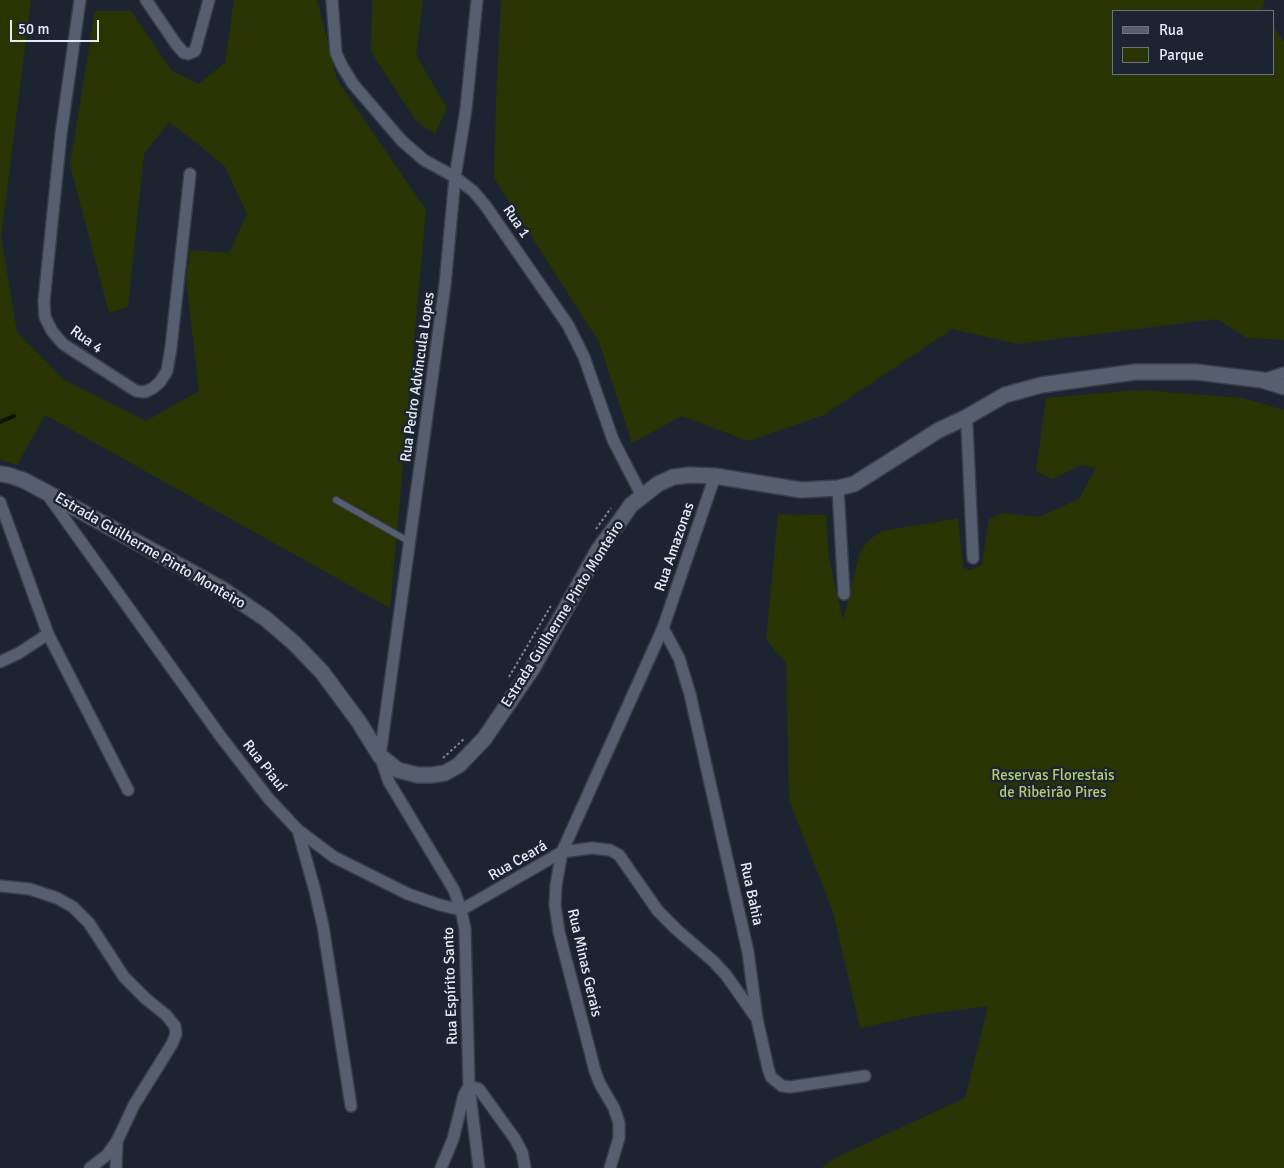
<!DOCTYPE html>
<html>
<head>
<meta charset="utf-8">
<style>
	body { margin:0 }
	#map { position:relative; width:1284px; height:1168px; overflow:hidden; background:#1c2432; font-family:Signika,sans-serif }
	canvas { display:block }
	.legend { position:absolute; left:1112px; top:10px; width:162px; height:65px; box-sizing:border-box; background:#1c2432; border:1px solid #6c7380; margin:0; padding:6px 9px; list-style:none; font-size:15px; color:#e5eaf4 }
	.legend li { display:flex; align-items:center; gap:10px; height:25px }
	.legend b { width:25px; border:1px solid #6c7380 }
	.scale { position:absolute; left:10px; top:20px; width:89px; height:22px; box-sizing:border-box; border:2px solid #e5eaf4; border-top:0; padding-left:6px; font-size:15px; line-height:18px; white-space:nowrap; color:#e5eaf4; -webkit-text-stroke:4px #1c2432; paint-order:stroke }
</style>
</head>
<body>
<div id="map">
<canvas width="1284" height="1168"></canvas>
<ul class="legend">
<li><b style="height:6px;background:#565f70"></b>Rua</li>
<li><b style="height:14px;background:#2a3403"></b>Parque</li>
</ul>
<div class="scale">50 m</div>
</div>
<script>
const ctx = document.querySelector('canvas').getContext('2d');
ctx.lineJoin = 'round';
function fillPath(path, color) { ctx.fillStyle = color; ctx.fill(path, 'evenodd'); }
const toPath = rows => new Path2D(rows.map(r => 'M' + r).join(''));
function strokePath(path, color, width, dash) { ctx.strokeStyle = color; ctx.lineWidth = width; ctx.lineCap = dash ? 'butt' : 'round'; ctx.setLineDash(dash || []); ctx.stroke(path); }
function label(font, color, halo, rows, align = 'center') {
  ctx.font = font + ' Signika,sans-serif'; ctx.lineWidth = 5; ctx.setLineDash([]); ctx.textBaseline = 'middle'; ctx.strokeStyle = halo; ctx.fillStyle = color; for (const [text, x, y, turn = 0] of rows) {
    ctx.save(); ctx.translate(x, y); ctx.rotate((+turn || 0) * Math.PI / 180); ctx.textAlign = isNaN(turn) ? turn : align; if (halo) ctx.strokeText(text, 0, 0); ctx.fillText(text, 0, 0); ctx.restore();
  }
}
fillPath(toPath([
	[0,0,31,0,1,237,17,332,64,380,146,421,199,391,186,279,190,250,229,253,247,214,224,165,169,122,144,154,128,307,109,313,70,165,95,11,131,11,171,70,198,84,225,63,234,0,317,0,337,80,426,210,390,608,45,415,17,465,0,460],
	[372,0,423,0,416,55,447,108,435,134,416,121,371,52],
	[501,0,1265,0,1262,11,1113,11,1113,74,1273,74,1273,26,1284,42,1284,340,1247,338,1217,319,1017,344,952,329,824,415,748,441,682,416,632,443,599,342,494,178,496,99],
	[1140,390,1243,398,1284,410,1284,1168,821,1168,837,1157,965,1098,988,1006,921,1015,860,1028,833,912,789,800,786,663,766,640,778,514,826,515,829,559,843,620,860,552,869,540,882,531,958,518,963,568,971,570,982,564,989,519,1002,513,1039,517,1079,499,1096,468,1082,465,1052,479,1036,471,1046,398]
]), '#2a3403');
strokePath(toPath([
	[0,422,14,416]
]), '#0c1100', 4);
const service = toPath([
	[336,500,410,542]
]);
const minor = toPath([
	[80,0,61,134,44,301,45,317,52,331,63,344,136,391,145,392,153,388,160,382,167,371,171,347,190,174],
	[146,0,176,44,184,53,188,54,195,51,209,0],
	[332,0,336,53,342,66,353,84,402,141,424,160,455,177,473,191,485,205,568,325,584,357,613,440,642,496],
	[477,0,466,109,455,177,445,285,380,756,389,782,454,890,461,910,465,929,469,1086,479,1168],
	[1262,380,1284,373],
	[965,418,967,426,973,558],
	[838,488,844,594],
	[47,494,221,737,269,799,298,830,315,891,323,926,351,1106],
	[0,502,48,634,128,790],
	[663,628,679,658,690,694,748,952,757,1019,768,1068,771,1077,782,1086,790,1087,865,1076],
	[0,662,19,653,48,634],
	[298,830,334,857,408,894,440,905,461,910,562,852,592,848,610,850,619,855,658,911,677,930,713,961,726,975,757,1019],
	[0,886,30,889,57,898,73,907,89,923,124,977,145,998,166,1015,175,1026,176,1034,172,1044,134,1105,117,1141,107,1155,90,1168],
	[469,1086,479,1089,515,1139,522,1152,525,1168],
	[116,1168,117,1141],
	[441,1168,453,1139,464,1095,469,1086],
	[610,1168,619,1138,619,1123,614,1108,600,1084,595,1071,559,932,555,905,556,885,562,852,663,628,715,476]
]);
const secondary = toPath([
	[0,474,8,475,23,480,44,491,222,589,266,619,294,643,322,672,359,722,380,756,398,770,417,775,432,775,445,773,459,765,484,739,532,669,599,549,622,518,631,505,658,484,673,477,690,475,715,476,801,490,838,488,854,484,939,430,965,418,1005,395,1041,385,1135,372,1196,372,1262,380,1284,387]
]);
strokePath(service, '#373e4a', 8);
strokePath(minor, '#373e4a', 14);
strokePath(secondary, '#373e4a', 18);
strokePath(toPath([
	[596,529,611,508],
	[509,677,552,604],
	[443,758,464,739]
]), '#818894', 2, [2.5, 2.5]);
strokePath(service, '#565f70', 5.5);
strokePath(minor, '#565f70', 11);
strokePath(secondary, '#565f70', 15);
label('15px', '#e5eaf4', '#1c2432', [
	["Rua 1",516,222,56],
	["Rua 4",86,340,36],
	["Rua Pedro Advincula Lopes",418,377,-82],
	["Rua Amazonas",675,547,-71],
	["Estrada Guilherme Pinto Monteiro",150,551,30],
	["Estrada Guilherme Pinto Monteiro",563,614,-58],
	["Rua Piauí",264,766,52],
	["Rua Ceará",518,861,-30],
	["Rua Bahia",751,894,78],
	["Rua Minas Gerais",584,963,77],
	["Rua Espírito Santo",451,986,-92]
]);
label('15px', '#b4cd6d', '#1c2432', [
	["Reservas Florestais",1053,776],
	["de Ribeirão Pires",1053,793]
]);
</script>
</body>
</html>
